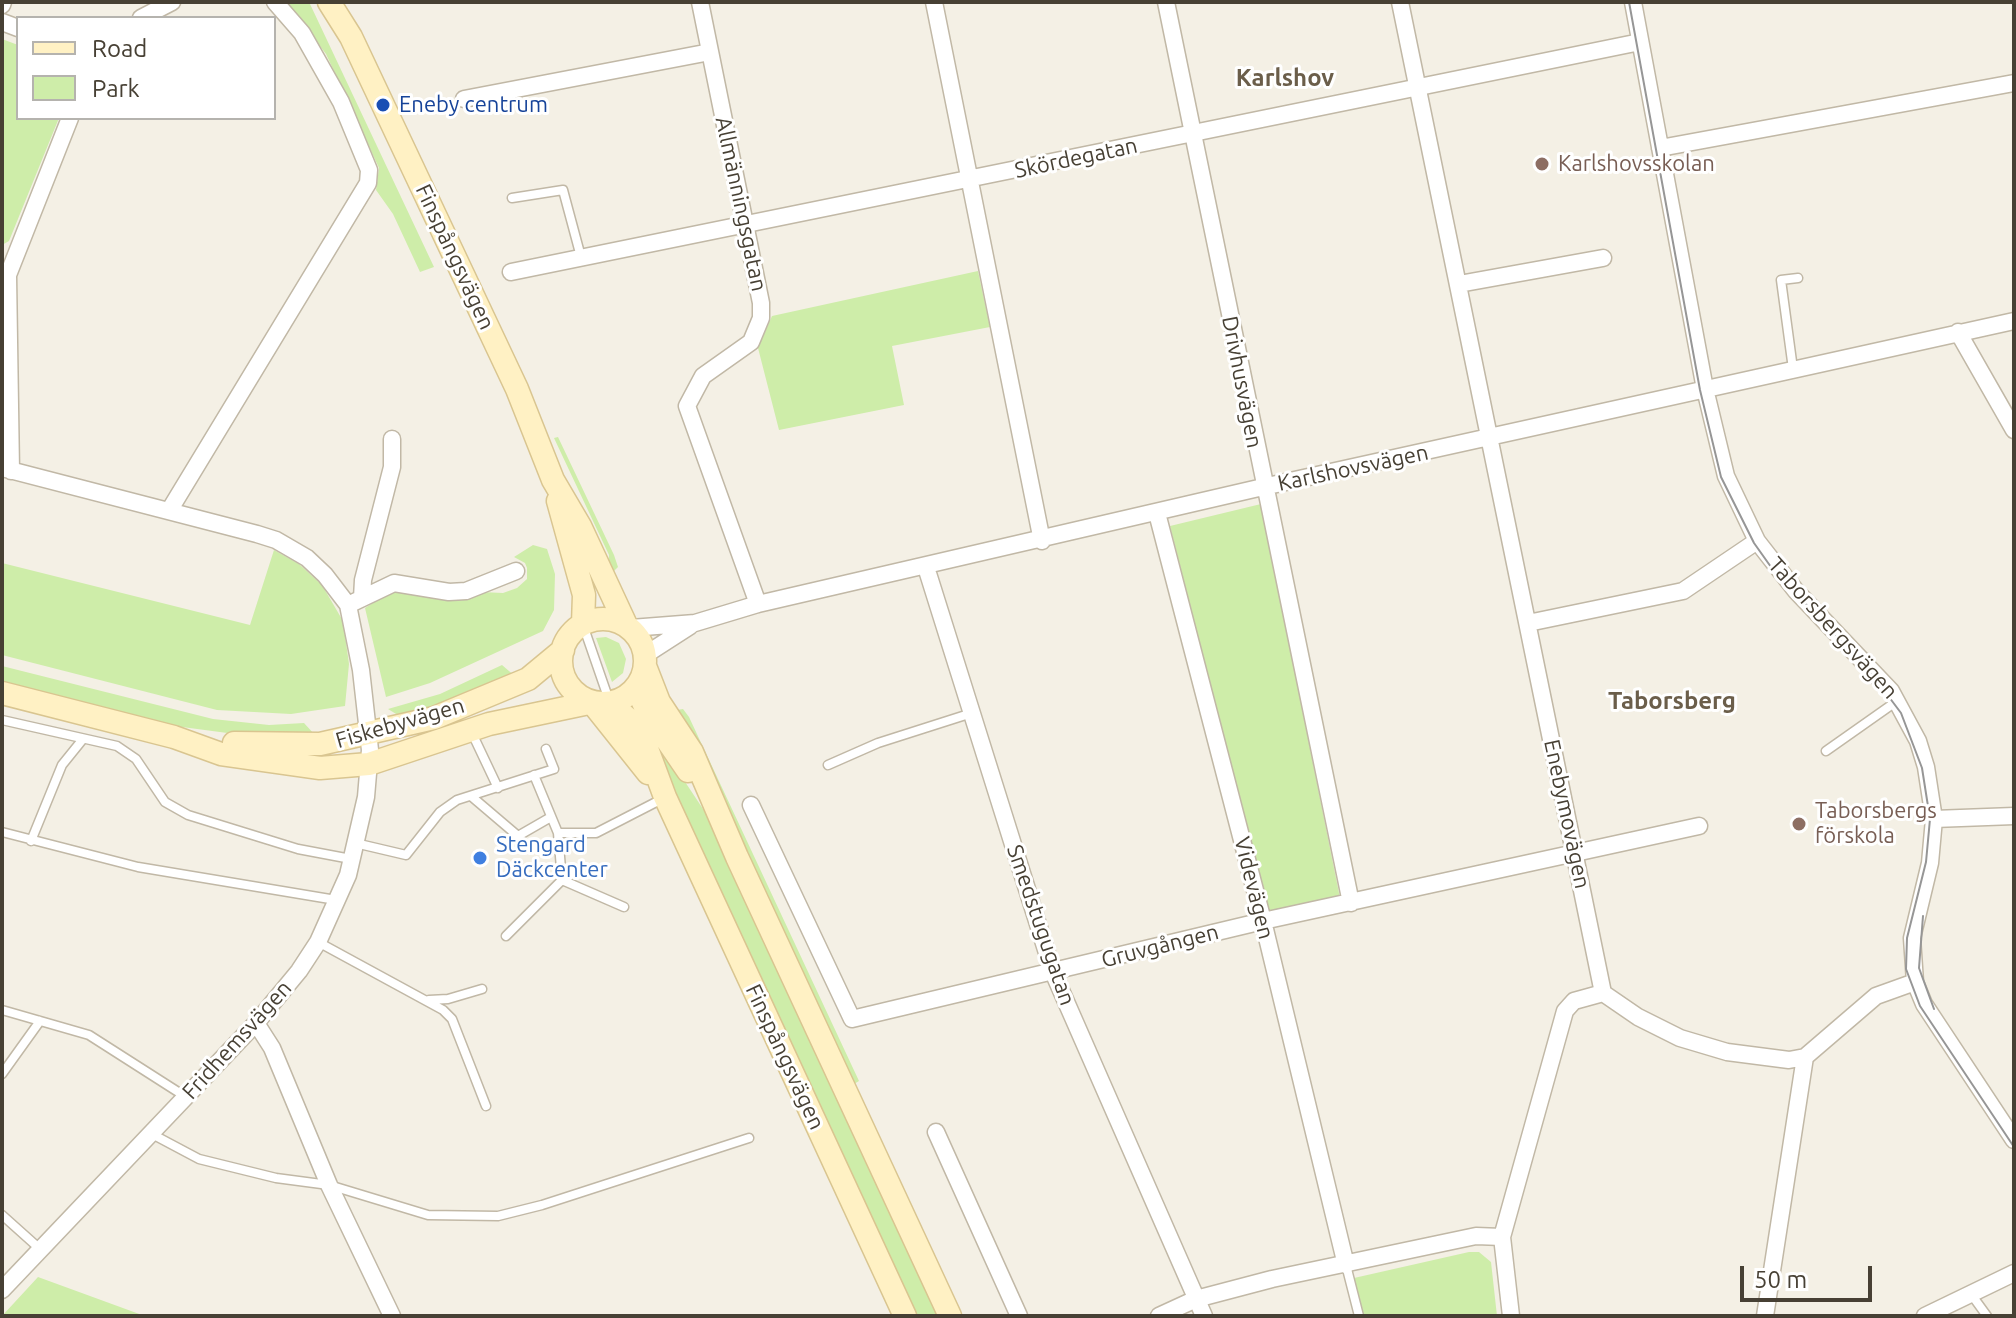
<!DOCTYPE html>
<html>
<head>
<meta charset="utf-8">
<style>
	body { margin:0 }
	#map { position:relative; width:2016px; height:1318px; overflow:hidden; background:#f4f0e5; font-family:Ubuntu,sans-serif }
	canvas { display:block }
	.frame { position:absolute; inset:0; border:4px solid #474034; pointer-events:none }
	.legend { position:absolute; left:16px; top:16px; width:260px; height:104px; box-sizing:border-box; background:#fff; border:2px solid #b5b3ae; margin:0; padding:10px 14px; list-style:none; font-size:24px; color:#474034 }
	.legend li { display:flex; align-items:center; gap:16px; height:40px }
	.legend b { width:40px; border:2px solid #b5b3ae }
	.scale { position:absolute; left:1740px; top:1266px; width:132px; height:36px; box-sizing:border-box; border:4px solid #474034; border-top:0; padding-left:10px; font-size:24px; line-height:28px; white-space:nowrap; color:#474034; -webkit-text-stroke:6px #fff; paint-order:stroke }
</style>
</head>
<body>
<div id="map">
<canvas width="2016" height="1318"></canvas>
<div class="frame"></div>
<ul class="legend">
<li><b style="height:10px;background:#fff1c4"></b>Road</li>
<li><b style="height:22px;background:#ceeda9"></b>Park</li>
</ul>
<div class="scale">50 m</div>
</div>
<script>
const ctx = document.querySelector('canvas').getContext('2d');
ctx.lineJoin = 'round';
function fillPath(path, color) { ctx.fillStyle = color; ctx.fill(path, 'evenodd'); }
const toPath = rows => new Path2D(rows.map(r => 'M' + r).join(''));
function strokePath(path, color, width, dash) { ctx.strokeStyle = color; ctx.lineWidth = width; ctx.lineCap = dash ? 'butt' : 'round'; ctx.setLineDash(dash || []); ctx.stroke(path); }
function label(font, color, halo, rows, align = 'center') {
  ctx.font = font + ' Ubuntu,sans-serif'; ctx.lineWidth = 6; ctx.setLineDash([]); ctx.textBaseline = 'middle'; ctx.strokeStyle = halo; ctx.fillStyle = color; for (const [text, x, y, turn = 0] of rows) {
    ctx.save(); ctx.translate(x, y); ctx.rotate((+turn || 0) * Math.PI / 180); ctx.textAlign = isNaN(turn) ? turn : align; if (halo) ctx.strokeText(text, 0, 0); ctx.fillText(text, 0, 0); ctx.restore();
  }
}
fillPath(toPath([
	[286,2,310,4,434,267,420,272,393,214,376,190,379,168,326,54],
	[2,39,18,45,18,118,59,118,9,241,2,245],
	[978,271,990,327,892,346,904,405,779,430,758,348,772,316],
	[558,437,614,555,618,567,614,571,608,568,609,555,554,438],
	[1261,504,1340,898,1268,913,1170,526],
	[533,545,547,549,555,574,554,610,543,631,430,683,386,697,365,608,396,588,503,593,517,588,527,579,527,568,525,563,514,557],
	[274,550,299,564,322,585,343,621,349,664,345,706,291,714,217,710,2,655,2,563,250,625],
	[606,637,619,643,626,659,623,673,612,682,596,638],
	[502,665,516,677,492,691,401,717,388,709,440,694],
	[2,666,213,719,269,725,304,723,315,735,250,736,167,725,2,682],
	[683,709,689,717,859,1081,854,1084,677,710],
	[650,729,707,815,938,1316,916,1316,658,759],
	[1469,1252,1479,1252,1491,1262,1497,1316,1364,1316,1354,1278],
	[38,1277,142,1315,143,1316,2,1316]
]), '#ceeda9');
const lane = toPath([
	[512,198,563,190,581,257],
	[1793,369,1781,280,1798,278],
	[583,625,610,703],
	[2,720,117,746,136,759,165,802,188,815,298,849,351,859],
	[471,731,498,788],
	[1826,751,1897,701],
	[828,765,878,743,972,713],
	[534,775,558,833,596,833,664,798],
	[471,796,518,836,551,817],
	[2,832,138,867,336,900],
	[31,841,62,765,83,739],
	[355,843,406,855,440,812,457,800,554,769,546,749],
	[562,880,624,907],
	[506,936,562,880,558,833],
	[318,942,443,1010,452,1019,486,1106],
	[429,1000,448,999,482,989],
	[2,1010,89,1035,186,1097],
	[2,1074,40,1021],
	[150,1133,199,1159,276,1178,329,1185,428,1215,498,1216,542,1205,749,1138],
	[2,1215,40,1249],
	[1346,1265,1359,1316],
	[1971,1294,1987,1316]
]);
const street = toPath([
	[700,2,761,303,761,318,751,342,703,376,687,406,758,604],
	[934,2,1042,541],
	[1166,2,1351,903],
	[1400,2,1603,993,1574,1001,1565,1011,1502,1237,1511,1316],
	[1633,2,1705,389,1726,476,1757,541,1796,591,1891,691,1918,741,1926,767,1934,819,1930,863,1912,938,1915,982,1924,1004,2014,1140],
	[2,5,3,2],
	[141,18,172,2],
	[2,22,18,28],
	[464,99,710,52],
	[1660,148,2014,83],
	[511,272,1640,42],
	[1459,284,1603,258],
	[1958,332,2014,430],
	[2,468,257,534,276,540,307,558,325,575,348,605,361,670,370,750,366,797,348,875,318,942,299,971,256,1023,2,1290],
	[11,471,8,275,70,118],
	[169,511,368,183,369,170,341,102,302,33,275,2],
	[1157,513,1263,921,1346,1265],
	[926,567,1053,972,1204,1316],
	[362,598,363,580,392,467,392,439],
	[348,605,394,583,449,592,466,591,516,571],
	[1528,623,1683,591,1757,541],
	[631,628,695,623,758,604,1263,487,2014,321],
	[645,655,690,626],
	[751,805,852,1019,1263,921,1699,826],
	[1934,819,2014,816],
	[1603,993,1638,1017,1680,1038,1727,1052,1789,1060,1805,1057,1876,996,1915,982],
	[256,1023,272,1048,329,1185,392,1316],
	[936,1132,1019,1316],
	[1159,1316,1196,1299,1272,1279,1476,1236,1502,1237],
	[1765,1316,1805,1057],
	[1925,1316,2014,1273]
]);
const secondary = toPath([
	[329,2,351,37,517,389,553,480,580,526,626,625],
	[558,501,584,595,583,624],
	'561 661a42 42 0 1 1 84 0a42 42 0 1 1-84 0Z',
	[645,666,659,702,692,752,737,857,950,1316],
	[636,687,647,711,688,771],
	[2,693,174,737,221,754,320,768,369,764,489,724,589,703],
	[610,703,626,717,645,743,665,797,905,1316],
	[593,704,648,773],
	[234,743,320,744,434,718,528,679,563,650]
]);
strokePath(lane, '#c1b8a6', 11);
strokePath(street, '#c1b8a6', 19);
strokePath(secondary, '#d9c590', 25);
strokePath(lane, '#fff', 8);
strokePath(street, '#fff', 16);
strokePath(secondary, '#fff1c4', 22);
strokePath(toPath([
	[1629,2,1700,390,1721,477,1754,543,1771,567,1871,673,1901,713,1922,768,1930,819,1926,862,1907,938,1906,969,1920,1006,2014,1147],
	[1923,916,1919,968,1934,1009]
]), '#969696', 2);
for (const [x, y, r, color] of [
	[383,105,8,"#1a4fb4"],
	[1542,164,8,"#8d6e63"],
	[1799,824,8,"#8d6e63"],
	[480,858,8,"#3f7fe0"]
]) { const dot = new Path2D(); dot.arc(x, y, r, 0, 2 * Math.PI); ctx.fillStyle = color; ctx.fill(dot); strokePath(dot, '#fff', 3); }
label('22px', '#164399', '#fff', [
	["Eneby centrum",399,105]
], 'left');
label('22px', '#474034', '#fff', [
	["Skördegatan",1076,158,-12],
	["Allmänningsgatan",741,204,78],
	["Finspångsvägen",455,257,65],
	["Drivhusvägen",1242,382,79],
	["Karlshovsvägen",1353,468,-12],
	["Taborsbergsvägen",1833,628,48],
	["Fiskebyvägen",400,723,-16],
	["Enebymovägen",1567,814,78],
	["Videvägen",1254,888,76],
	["Smedstugugatan",1041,925,71],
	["Gruvgången",1160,946,-14],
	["Fridhemsvägen",237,1040,-48],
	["Finspångsvägen",785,1057,65]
]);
label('22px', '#785e54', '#fff', [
	["Karlshovsskolan",1558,164],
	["Taborsbergs",1815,811],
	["förskola",1815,836]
], 'left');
label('22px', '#366cbe', '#fff', [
	["Stengard",496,845],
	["Däckcenter",496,870]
], 'left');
label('bold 24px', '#6b5e4a', '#fff', [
	["Karlshov",1285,78],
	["Taborsberg",1672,701]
]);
</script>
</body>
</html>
